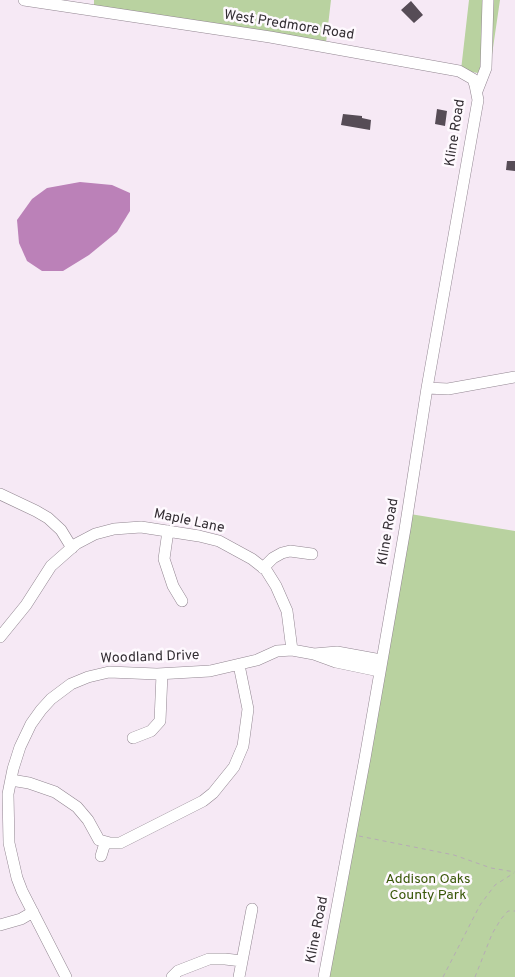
<!DOCTYPE html>
<html>
<head>
<meta charset="utf-8">
<style>
	body { margin:0 }
	canvas { display:block; background:#f6e9f5 }
</style>
</head>
<body>
<canvas width="515" height="977"></canvas>
<script>
const ctx = document.querySelector('canvas').getContext('2d');
ctx.lineJoin = 'round';
function fillPath(path, color) { ctx.fillStyle = color; ctx.fill(path, 'evenodd'); }
const toPath = rows => new Path2D(rows.map(r => 'M' + r).join(''));
function strokePath(path, color, width, dash) { ctx.strokeStyle = color; ctx.lineWidth = width; ctx.lineCap = dash ? 'butt' : 'round'; ctx.setLineDash(dash || []); ctx.stroke(path); }
function label(font, color, halo, rows, align = 'center') {
  ctx.font = font + ' Overpass,sans-serif'; ctx.lineWidth = 5; ctx.setLineDash([]); ctx.textBaseline = 'middle'; ctx.strokeStyle = halo; ctx.fillStyle = color; for (const [text, x, y, turn = 0] of rows) {
    ctx.save(); ctx.translate(x, y); ctx.rotate((+turn || 0) * Math.PI / 180); ctx.textAlign = isNaN(turn) ? turn : align; if (halo) ctx.strokeText(text, 0, 0); ctx.fillText(text, 0, 0); ctx.restore();
  }
}
fillPath(toPath([
	[94,0,331,0,326,43,94,6],
	[469,0,500,0,489,75,461,70],
	[410,514,515,531,515,977,324,977]
]), '#b9d2a0');
fillPath(toPath([
	[80,182,112,185,130,193,130,211,117,232,89,255,63,271,42,271,27,261,19,243,17,220,32,199,47,188]
]), '#bb81b8');
fillPath(toPath([
	[411,1,423,15,414,23,401,10],
	[437,109,447,111,445,126,435,124],
	[343,114,362,116,362,118,371,120,370,130,341,125],
	[507,161,515,161,515,171,506,170]
]), '#564c56');
const minor = toPath([
	[24,0,270,37,459,71,473,79,475,85,478,100,427,388,405,529,365,758,324,977],
	[477,91,486,68,488,0],
	[427,388,448,389,515,377],
	[0,494,36,511,48,518,61,530,72,548],
	[168,531,164,559,173,586,182,601],
	[263,568,273,558,282,553,290,551,312,554],
	[0,637,26,605,51,566,76,544,95,534,114,529,141,527,199,536,219,541,252,559,266,570,276,586,287,611,292,650],
	[379,671,336,662,314,654,337,652,381,660],
	[133,738,151,731,160,721,162,674],
	[11,780,29,783,55,792,77,807,88,820,99,840,110,843,120,843,203,801,213,793,234,767,243,746,248,709,239,665],
	[101,856,105,843],
	[0,925,21,919,33,912],
	[66,977,22,891,17,878,9,843,8,794,13,769,20,747,31,724,41,710,51,699,71,684,88,677,109,672,157,674,210,671,257,660,277,651,292,650,314,654],
	[172,977,178,971,209,959,225,959,242,961],
	[239,977,252,909]
]);
strokePath(minor, '#928691', 12);
strokePath(toPath([
	[359,836,454,855,491,868,515,872],
	[443,977,480,905,495,885,514,873],
	[475,977,492,934,501,919,508,911,515,911]
]), '#b6abb5', 1, [4, 4]);
strokePath(minor, '#fff', 11);
label('14px', '#332e33', '#fef9fe', [
	["West Predmore Road",289,26,9],
	["Kline Road",456,133,-81],
	["Maple Lane",189,522,12],
	["Kline Road",389,532,-80],
	["Woodland Drive",150,658,-2],
	["Kline Road",318,930,-79]
]);
label('14px', '#385607', '#fef9fe', [
	["Addison Oaks",428,880],
	["County Park",428,896]
]);
</script>
</body>
</html>
